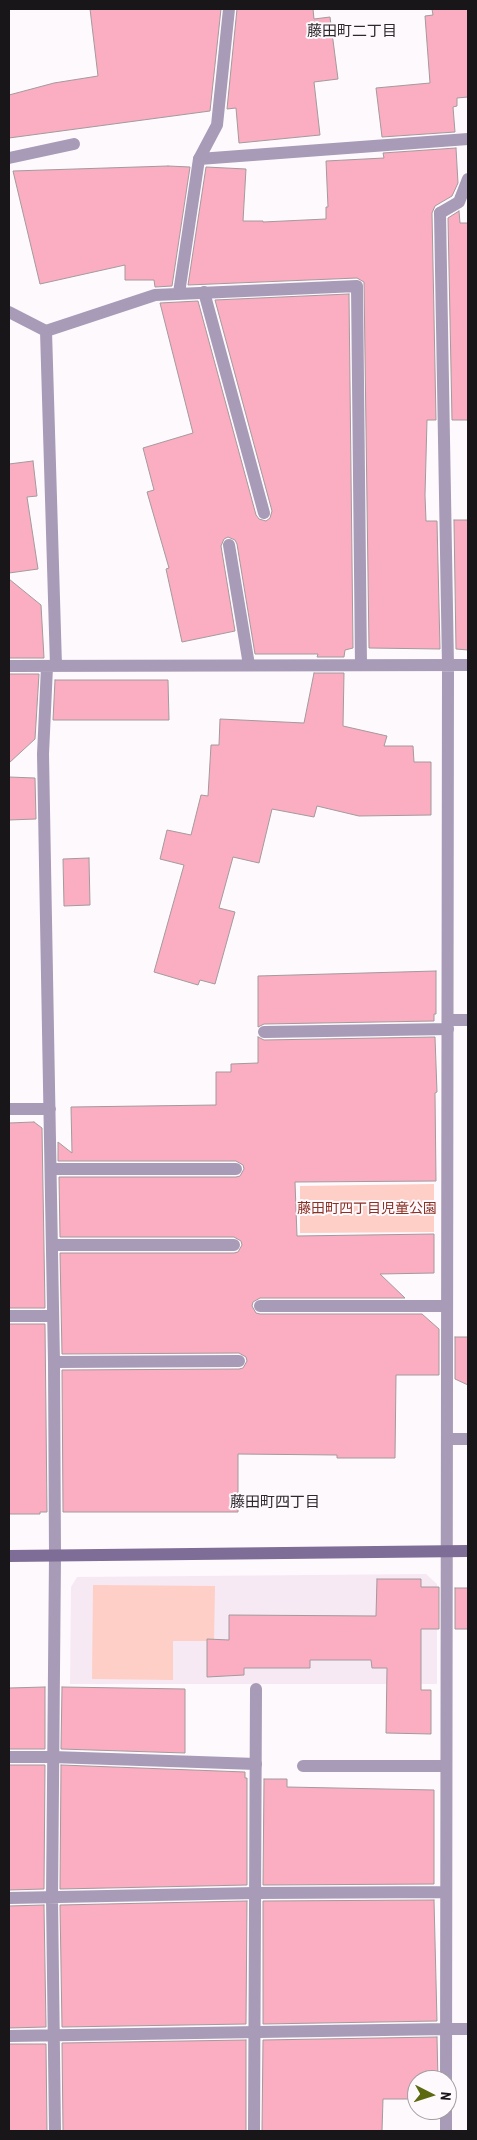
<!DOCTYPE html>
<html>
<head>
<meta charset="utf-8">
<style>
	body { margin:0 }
	#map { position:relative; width:477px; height:2140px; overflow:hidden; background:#fef9fd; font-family:"Roboto Condensed",sans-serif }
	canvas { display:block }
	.frame { position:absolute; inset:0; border:10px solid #181618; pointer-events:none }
	.north { position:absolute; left:407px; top:2070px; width:50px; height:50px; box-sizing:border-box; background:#fef9fd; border:1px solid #a29ea1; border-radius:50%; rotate:95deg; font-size:14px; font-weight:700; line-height:20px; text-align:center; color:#181618 }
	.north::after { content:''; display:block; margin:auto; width:18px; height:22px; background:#5c6910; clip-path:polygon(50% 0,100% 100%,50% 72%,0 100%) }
</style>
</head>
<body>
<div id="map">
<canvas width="477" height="2140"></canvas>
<div class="frame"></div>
<div class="north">N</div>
</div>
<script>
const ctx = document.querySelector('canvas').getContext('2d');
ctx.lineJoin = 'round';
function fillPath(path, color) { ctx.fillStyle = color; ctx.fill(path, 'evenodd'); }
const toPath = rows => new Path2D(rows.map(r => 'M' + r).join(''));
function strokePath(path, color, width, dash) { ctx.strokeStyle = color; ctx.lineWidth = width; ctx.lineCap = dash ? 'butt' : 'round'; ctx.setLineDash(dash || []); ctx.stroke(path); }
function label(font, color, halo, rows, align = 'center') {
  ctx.font = font + ' "Roboto Condensed","Noto Sans JP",sans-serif'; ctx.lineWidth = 4; ctx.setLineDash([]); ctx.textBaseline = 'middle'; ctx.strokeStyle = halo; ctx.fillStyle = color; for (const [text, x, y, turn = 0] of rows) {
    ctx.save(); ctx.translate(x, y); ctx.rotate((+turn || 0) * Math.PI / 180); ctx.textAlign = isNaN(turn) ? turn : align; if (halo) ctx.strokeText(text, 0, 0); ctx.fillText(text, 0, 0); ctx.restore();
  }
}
fillPath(toPath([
	[426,1574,437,1584,437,1684,70,1684,71,1587,77,1577]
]), '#f7e9f4');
fillPath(toPath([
	[434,1184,434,1232,300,1233,300,1186],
	[93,1585,215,1586,214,1641,173,1641,173,1680,92,1679]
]), '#fdcfc6');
const building = toPath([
	[90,9,221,9,210,111,9,138,9,95,54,83,98,76,90,9],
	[237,9,313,9,314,19,330,17,338,79,314,82,320,135,239,143,236,108,227,109,237,9],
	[432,9,468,9,468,97,457,98,457,106,453,107,455,132,382,137,376,88,430,83,425,16,433,15,432,9],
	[456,148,458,183,452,196,435,206,432,213,436,420,427,420,425,495,426,521,437,521,440,649,369,648,364,282,357,278,188,285,206,167,246,169,243,221,263,221,263,222,326,219,326,207,328,207,326,161,384,158,383,153,456,148],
	[168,166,190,167,172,286,155,287,154,280,125,280,125,265,40,284,13,171,168,166],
	[459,211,460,223,468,223,468,420,452,420,448,218,459,211],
	[349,294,353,648,345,650,344,657,317,657,318,654,255,654,237,544,235,540,228,537,224,539,221,546,235,631,182,642,166,569,169,568,147,492,154,490,143,448,193,433,160,303,198,301,256,515,259,519,266,521,270,518,272,511,215,300,349,294],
	[33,461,37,496,27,497,38,569,9,573,9,464,33,461],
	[454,520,468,520,468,650,456,649,454,520],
	[9,579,41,605,44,658,9,658,9,579],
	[314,673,344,673,343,726,387,736,384,746,413,746,414,762,431,762,431,815,359,816,317,806,314,817,272,809,259,863,233,857,219,908,235,912,215,984,200,980,198,985,154,972,184,865,160,859,167,830,191,835,201,795,208,796,211,745,219,745,220,719,304,723,314,673],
	[9,674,39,674,35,739,9,763,9,674],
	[55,680,168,680,169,720,53,720,55,680],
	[9,777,35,778,36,819,9,820,9,777],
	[89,858,90,905,64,906,63,859,89,858],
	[436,971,436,1014,434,1014,434,1021,264,1024,258,1027,258,976,436,971],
	[258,1037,264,1040,435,1037,437,1092,435,1093,436,1181,295,1182,297,1236,434,1234,434,1273,380,1274,405,1298,260,1298,253,1302,252,1306,256,1313,260,1314,422,1314,439,1329,439,1375,396,1375,395,1458,337,1458,337,1455,238,1454,238,1512,63,1512,62,1370,239,1369,243,1368,247,1361,246,1357,239,1353,62,1354,60,1253,234,1253,238,1252,242,1245,241,1241,234,1237,60,1237,59,1177,236,1177,240,1176,244,1169,243,1165,236,1161,58,1161,58,1142,72,1153,71,1107,216,1105,216,1072,231,1072,231,1064,258,1063,258,1037],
	[34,1122,42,1128,45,1308,9,1308,9,1123,34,1122],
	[9,1324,45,1324,47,1512,40,1512,40,1514,9,1514,9,1324],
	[455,1337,468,1337,468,1385,455,1379,455,1337],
	[377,1579,421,1579,421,1587,439,1587,439,1629,421,1629,421,1690,431,1690,431,1734,386,1733,387,1668,372,1668,371,1660,310,1660,310,1668,244,1668,244,1675,207,1677,207,1639,229,1640,229,1615,376,1616,377,1579],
	[455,1588,468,1588,468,1629,455,1629,455,1588],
	[45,1687,45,1749,9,1749,9,1688,45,1687],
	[62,1687,185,1689,185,1753,61,1749,62,1687],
	[9,1765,45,1765,44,1889,9,1890,9,1765],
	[61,1765,245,1772,245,1778,247,1778,247,1885,60,1889,61,1765],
	[264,1779,287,1779,287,1787,434,1790,434,1884,263,1885,264,1779],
	[434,1900,437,2021,263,2024,263,1901,434,1900],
	[247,1901,246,2024,62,2027,60,1905,247,1901],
	[44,1905,46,2027,9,2028,9,1906,44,1905],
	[437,2037,438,2080,417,2080,417,2099,383,2099,382,2131,262,2131,263,2040,437,2037],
	[246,2040,246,2131,63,2131,62,2043,246,2040],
	[9,2044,46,2044,47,2131,9,2131,9,2044]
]);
fillPath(building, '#fbadc2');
strokePath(building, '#a29a9c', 1);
strokePath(toPath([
	[9,158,74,144],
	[199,159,468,139],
	[440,213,459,202,468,179],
	[204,292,264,513],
	[229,545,249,665],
	[448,1020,468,1020],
	[264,1032,448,1029],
	[51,1169,236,1169],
	[52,1245,234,1245],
	[260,1306,447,1306],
	[54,1362,239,1361],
	[447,1439,468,1439],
	[303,1766,446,1766],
	[446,2029,468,2029],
	[254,2131,256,1689]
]), '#a79bb7', 12);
strokePath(toPath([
	[440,213,448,665,446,2080],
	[179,293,199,159,217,125,229,9],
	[9,312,46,331,56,666],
	[46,331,155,295,357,286,361,665],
	[9,666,468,665],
	[47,667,43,754,54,1362,55,1556,52,1898,55,2131],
	[9,1109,50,1109],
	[9,1316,53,1316],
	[9,1757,53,1757,256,1764],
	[9,1898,255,1893,446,1892],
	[9,2036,446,2029],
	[446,2110,446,2131]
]), '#a79bb7', 12);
strokePath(toPath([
	[9,1556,468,1551]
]), '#7e6d96', 12);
label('14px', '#8a3124', '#fef9fd', [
	["藤田町四丁目児童公園",367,1209]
]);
label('15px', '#2e292d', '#fef9fd', [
	["藤田町二丁目",352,32],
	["藤田町四丁目",275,1503]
]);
</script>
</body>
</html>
